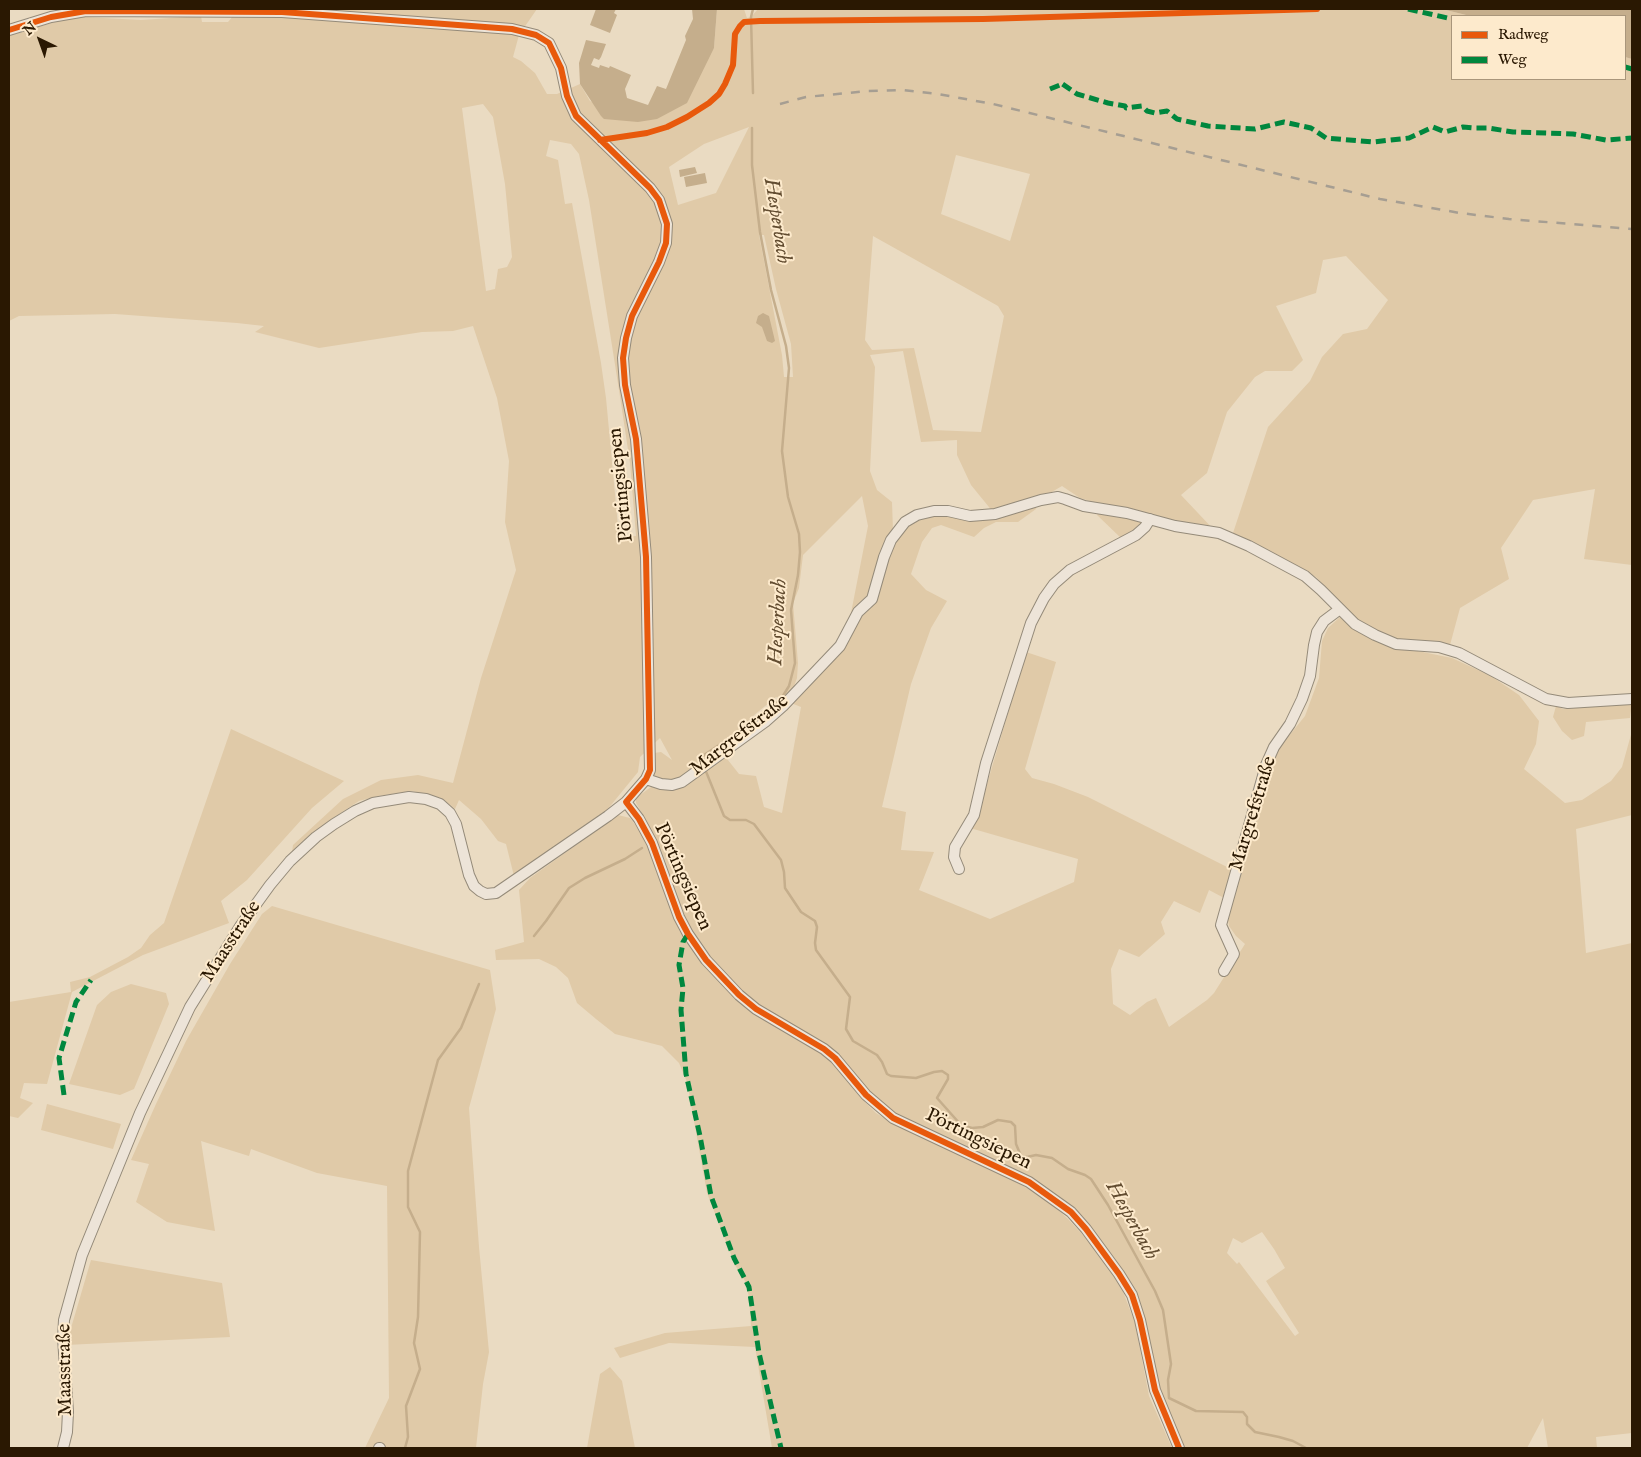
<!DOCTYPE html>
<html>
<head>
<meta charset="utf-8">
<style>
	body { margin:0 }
	#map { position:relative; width:1641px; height:1457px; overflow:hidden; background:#eadbc2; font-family:"IM FELL English",serif }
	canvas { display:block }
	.frame { position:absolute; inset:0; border:10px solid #2a1802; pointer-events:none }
	.legend { position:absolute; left:1451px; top:15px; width:175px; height:65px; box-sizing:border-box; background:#fdeacc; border:1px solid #a9967b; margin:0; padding:6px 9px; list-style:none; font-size:15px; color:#2a1802 }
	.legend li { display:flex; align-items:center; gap:10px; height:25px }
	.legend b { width:25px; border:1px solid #a9967b }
	.north { position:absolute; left:15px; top:15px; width:50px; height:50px; -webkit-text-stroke:4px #fdeacc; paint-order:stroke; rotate:318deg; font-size:14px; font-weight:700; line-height:20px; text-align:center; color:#2a1802 }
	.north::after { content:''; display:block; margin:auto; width:18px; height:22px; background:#2a1802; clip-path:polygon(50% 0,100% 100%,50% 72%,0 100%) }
</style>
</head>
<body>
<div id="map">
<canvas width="1641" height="1457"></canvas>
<div class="frame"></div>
<ul class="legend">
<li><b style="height:6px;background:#e8590c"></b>Radweg</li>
<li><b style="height:6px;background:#00873e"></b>Weg</li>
</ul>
<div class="north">N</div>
</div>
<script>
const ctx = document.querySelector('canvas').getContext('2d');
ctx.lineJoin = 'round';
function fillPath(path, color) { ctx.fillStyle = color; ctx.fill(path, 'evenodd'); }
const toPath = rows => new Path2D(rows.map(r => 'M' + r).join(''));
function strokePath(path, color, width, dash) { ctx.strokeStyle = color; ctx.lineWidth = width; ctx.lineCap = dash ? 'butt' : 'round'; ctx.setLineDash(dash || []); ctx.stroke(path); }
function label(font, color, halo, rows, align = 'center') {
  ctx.font = font + ' "IM FELL English",serif'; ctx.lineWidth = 4; ctx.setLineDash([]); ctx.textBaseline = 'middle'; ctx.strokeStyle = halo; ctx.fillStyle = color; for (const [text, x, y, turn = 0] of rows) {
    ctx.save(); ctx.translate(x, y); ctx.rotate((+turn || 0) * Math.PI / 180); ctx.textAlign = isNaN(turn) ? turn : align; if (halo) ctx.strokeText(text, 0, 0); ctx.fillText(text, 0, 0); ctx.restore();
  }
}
fillPath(toPath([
	[266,9,537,9,519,35,513,57,521,61,535,73,547,94,557,94,580,84,590,101,638,122,714,48,717,9,744,9,747,18,751,17,758,9,823,10,914,9,1442,9,1470,16,1452,16,1452,79,1625,79,1625,57,1632,59,1632,565,1584,559,1595,489,1533,500,1501,548,1509,579,1460,608,1450,645,1439,642,1407,642,1369,628,1347,611,1316,577,1233,533,1268,427,1310,381,1322,357,1343,334,1367,329,1388,300,1346,256,1323,260,1316,293,1276,306,1303,360,1292,371,1265,371,1255,377,1227,412,1207,473,1181,495,1215,531,1175,523,1147,514,1138,528,1122,539,1097,515,1103,505,1080,498,1062,486,1050,493,993,512,971,485,957,455,957,440,921,442,903,351,870,355,875,367,870,471,877,490,892,502,893,531,908,523,937,513,973,519,1037,505,1036,509,1018,522,996,522,984,528,974,537,941,525,932,528,922,542,911,574,926,590,947,601,931,628,911,684,882,807,906,812,901,850,934,852,919,890,990,919,1074,882,1078,859,970,828,977,818,1026,652,1056,662,1025,769,1032,778,1054,784,1088,797,1231,869,1232,874,1226,899,1209,890,1200,913,1174,901,1161,922,1165,934,1139,957,1119,949,1111,969,1113,1004,1130,1015,1147,1002,1156,998,1169,1027,1207,1000,1214,993,1245,944,1236,936,1229,926,1227,914,1269,769,1280,747,1305,716,1319,678,1322,641,1328,628,1340,617,1369,637,1398,647,1452,658,1491,676,1519,695,1539,721,1536,744,1524,769,1565,803,1582,800,1611,781,1622,767,1632,731,1632,815,1576,829,1586,953,1632,943,1632,1433,1596,1437,1597,1448,1548,1448,1543,1418,1527,1448,1183,1448,1161,1393,1147,1326,1138,1297,1124,1272,1096,1234,1074,1209,1051,1191,1031,1180,893,1113,873,1097,827,1046,757,1004,734,983,710,957,693,933,682,910,660,850,649,826,636,803,636,798,651,787,654,775,654,753,661,752,672,760,660,738,640,757,638,772,607,810,514,876,506,844,498,841,481,819,459,800,455,809,441,798,412,791,378,796,359,801,330,820,292,852,293,845,343,799,381,780,418,775,453,783,481,678,516,570,505,522,509,461,497,398,473,326,453,331,422,332,319,348,255,332,264,326,237,323,115,314,19,316,9,321,9,36,58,21,84,17,141,20,201,16,202,22,228,22,233,16],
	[483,104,493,117,505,184,512,257,507,267,498,269,495,289,486,291,462,108],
	[749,127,716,193,678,205,669,167,704,144],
	[550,140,571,144,579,154,589,200,619,390,630,463,636,536,619,537,606,398,601,363,572,203,565,204,558,160,546,156],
	[956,155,1030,174,1010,241,941,214],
	[759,235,764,235,776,289,791,344,793,377,784,377,782,355],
	[873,236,998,306,1004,316,981,432,933,430,914,348,872,350,865,340],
	[862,496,868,526,851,613,836,646,793,689,797,678,798,663,793,603,799,588,803,555],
	[776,697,801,707,782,813,764,807,756,776,739,774,724,755,744,733,753,716],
	[1262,1232,1274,1249,1285,1268,1266,1281,1299,1333,1295,1336,1239,1262,1237,1264,1227,1253,1233,1238,1242,1243],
	[1632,703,1630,718,1586,722,1584,736,1572,740,1562,731,1553,717,1556,706,1563,709],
	[231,729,344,781,312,808,247,880,221,901,229,923,143,955,72,992,47,1084,24,1083,20,1098,33,1103,18,1118,9,1116,9,1002,71,992,70,982,90,977,128,957,141,948,150,935,164,923],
	[618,815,630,818,644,836,679,930,703,963,734,998,759,1017,830,1059,864,1101,876,1113,889,1121,1016,1182,1045,1198,1068,1219,1097,1250,1122,1289,1135,1323,1149,1396,1172,1448,772,1448,755,1347,669,1343,620,1358,614,1348,665,1333,751,1326,749,1297,745,1281,735,1265,707,1193,687,1082,679,1063,662,1046,615,1034,596,1019,577,1003,568,978,556,967,539,959,496,960,495,950,524,942,519,890,530,878],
	[272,906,490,970,496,1009,469,1108,479,1247,489,1352,483,1384,476,1448,365,1448,389,1398,387,1186,317,1173,251,1149,249,1156,201,1141,215,1231,167,1222,136,1202,149,1164,131,1160,156,1104,186,1041,230,964,262,914],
	[131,984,166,993,169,1004,134,1089,120,1095,69,1084,97,1005,111,992],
	[47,1104,121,1124,113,1149,41,1130],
	[91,1260,222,1283,230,1337,66,1345],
	[610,1367,622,1381,635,1448,587,1448,600,1374]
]), '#e0caa8');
fillPath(toPath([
	[596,9,616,9,614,13,617,15,610,33,590,25],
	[692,9,717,9,714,48,687,103,657,119,638,122,604,119,601,116,580,84,579,63,586,40,606,44,601,57,599,60,594,58,591,65,599,68,600,65,609,68,610,66,631,75,625,89,627,98,648,105,657,86,666,89,686,40,685,36,693,19],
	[801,9,914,9,823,10],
	[1442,9,1632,9,1632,59,1625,57,1625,16,1470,16],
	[695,167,697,173,680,177,679,170],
	[705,173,707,183,686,187,684,177],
	[763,313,769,316,775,341,772,343,767,341,762,327,756,323,758,316]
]), '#c5ae8c');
strokePath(toPath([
	[753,93,751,17,753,9],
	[703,764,701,759,704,755,757,720,781,699,789,686,795,663,791,610,798,575,800,552,799,534,788,497,782,451,789,368,786,346,771,290,760,232,752,165,752,128],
	[705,769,724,816,730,820,746,820,754,824,781,860,784,872,785,888,801,912,815,921,817,927,815,943,816,950,850,997,846,1029,853,1041,877,1055,882,1062,887,1074,891,1076,916,1078,934,1072,942,1071,948,1075,948,1079,937,1098,961,1125,972,1128,983,1127,998,1120,1011,1122,1015,1126,1016,1144,1021,1156,1027,1157,1036,1155,1052,1158,1068,1169,1085,1175,1091,1179,1108,1205,1155,1291,1163,1310,1171,1364,1168,1380,1169,1398,1196,1411,1243,1412,1247,1417,1247,1424,1255,1432,1279,1437,1293,1441,1306,1448],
	[534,936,546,921,569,888,585,878,625,859,642,848],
	[405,1448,408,1437,406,1406,420,1369,414,1343,418,1317,420,1232,408,1207,408,1171,438,1060,461,1028,479,984]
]), '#c5ae8c', 2.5);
const street = toPath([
	[9,30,51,17,86,11,282,12,512,29,536,35,549,43,561,68,567,96,576,116,650,188,659,200,667,224,666,243,659,262,632,316,626,338,623,358,625,385,636,439,646,557,650,770,646,779,626,802,639,819,652,843,679,917,688,934,706,960,739,995,756,1009,824,1049,835,1058,866,1095,893,1118,1029,1182,1071,1212,1086,1229,1119,1274,1132,1295,1140,1320,1155,1390,1179,1448],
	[646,779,661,784,672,785,682,782,765,722,783,706,840,646,858,612,872,599,884,557,891,540,905,522,917,515,934,511,948,511,970,516,995,514,1041,500,1058,497,1065,499,1084,506,1127,513,1175,526,1219,533,1249,546,1305,576,1321,590,1355,624,1375,635,1396,644,1439,647,1459,653,1546,699,1568,703,1632,699],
	[959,869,954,857,955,847,974,815,986,763,1031,623,1044,598,1054,584,1070,570,1136,535,1145,527,1150,519],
	[1224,971,1234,954,1221,925,1266,765,1274,747,1290,724,1302,699,1310,676,1314,645,1317,632,1324,621,1340,609],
	[63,1448,67,1432,68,1412,63,1338,64,1320,82,1255,140,1113,190,1007,241,925,270,885,290,861,316,837,334,824,355,811,373,803,409,797,426,799,440,804,450,813,456,824,469,875,474,886,480,891,486,894,496,893,608,816,626,802],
	[379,1448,380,1448]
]);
strokePath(street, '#948a79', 12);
strokePath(street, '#ede4d8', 10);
strokePath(toPath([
	[780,104,806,97,868,91,902,90,938,94,993,104,1380,199,1460,213,1509,219,1632,229]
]), '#a69e92', 2.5, [9, 9]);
strokePath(toPath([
	[1408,9,1452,19],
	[1625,67,1632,69],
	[1050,89,1060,85,1061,83,1077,94,1108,103,1125,106,1126,108,1142,106,1147,111,1155,113,1167,111,1177,119,1208,126,1255,129,1284,122,1311,128,1326,138,1373,142,1409,138,1433,127,1445,132,1463,127,1475,128,1488,128,1513,132,1573,134,1606,140,1632,138],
	[688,934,683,942,679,965,683,988,681,1010,686,1074,700,1136,711,1196,734,1258,749,1287,759,1353,781,1448],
	[64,1095,59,1058,76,1002,91,980]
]), '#00873e', 5, [10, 5]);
strokePath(toPath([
	[9,30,51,17,86,11,282,12,512,29,536,35,549,43,561,68,567,96,576,116,650,188,659,200,667,224,666,243,659,262,632,316,626,338,623,358,625,385,636,439,646,557,650,770,646,779,626,802,639,819,652,843,679,917,688,934,706,960,739,995,756,1009,824,1049,835,1058,866,1095,893,1118,1029,1182,1071,1212,1086,1229,1119,1274,1132,1295,1140,1320,1155,1390,1179,1448],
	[600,140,647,133,667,127,687,117,709,103,719,94,725,84,733,65,735,34,740,26,744,22,760,21,983,19,1317,9]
]), '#e8590c', 6);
label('20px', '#2a1802', '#fdeacc', [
	["Pörtingsiepen",622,485,-96],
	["Margrefstraße",740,736,-38],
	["Margrefstraße",1254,814,-73],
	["Pörtingsiepen",682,877,66],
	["Maasstraße",232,942,-57],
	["Pörtingsiepen",978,1140,26],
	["Maasstraße",66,1370,-91]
]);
label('italic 21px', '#624c30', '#fdeacc', [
	["Hesperbach",776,221,81],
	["Hesperbach",779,622,-87],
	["Hesperbach",1131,1221,61]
]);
</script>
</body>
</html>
